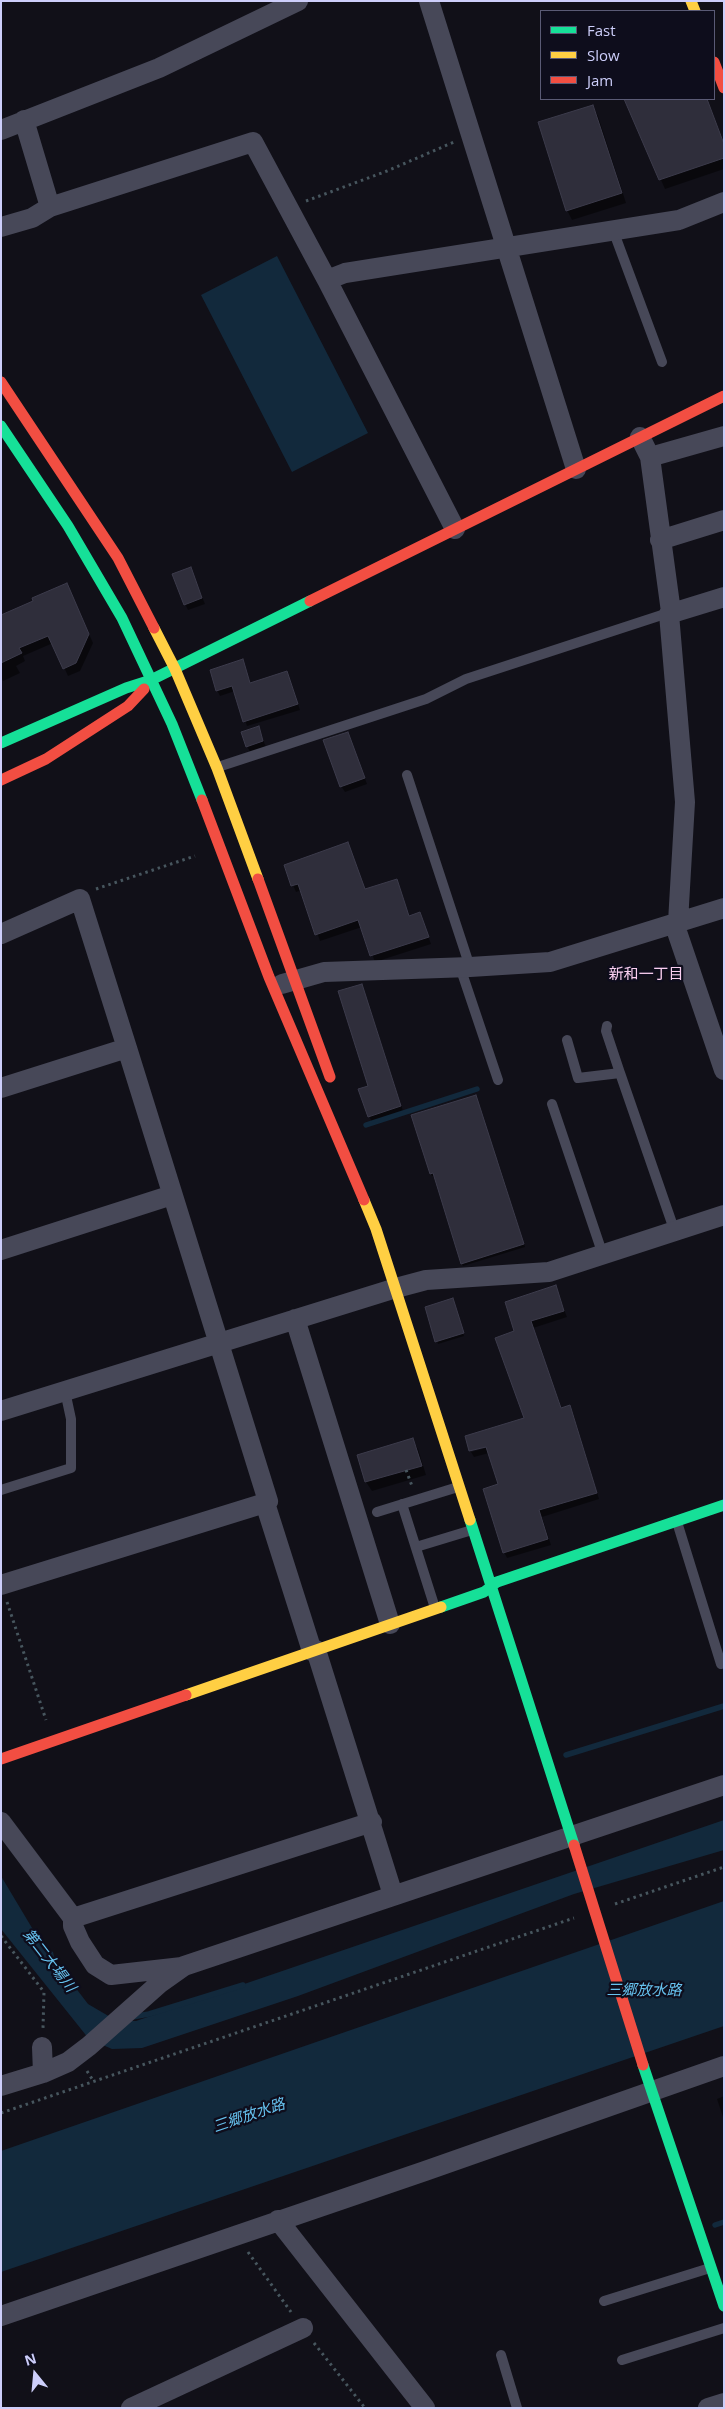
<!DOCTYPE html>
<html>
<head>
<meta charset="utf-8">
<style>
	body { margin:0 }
	#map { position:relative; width:725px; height:2409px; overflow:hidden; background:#111018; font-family:"Open Sans",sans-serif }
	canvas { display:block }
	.frame { position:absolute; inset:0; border:2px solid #cdcefa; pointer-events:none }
	.legend { position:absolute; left:540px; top:10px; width:175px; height:90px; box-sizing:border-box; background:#0e0d1c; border:1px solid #5a5a75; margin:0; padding:6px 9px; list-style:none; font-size:15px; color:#cdcefa }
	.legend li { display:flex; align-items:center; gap:10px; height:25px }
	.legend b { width:25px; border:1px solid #5a5a75 }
	.north { position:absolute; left:10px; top:2349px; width:50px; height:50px; -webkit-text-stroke:4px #0e0d1c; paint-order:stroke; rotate:343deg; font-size:14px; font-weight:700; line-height:20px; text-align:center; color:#cdcefa }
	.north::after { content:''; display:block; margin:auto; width:18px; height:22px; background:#cdcefa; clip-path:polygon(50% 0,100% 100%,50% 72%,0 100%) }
</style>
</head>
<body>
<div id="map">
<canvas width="725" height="2409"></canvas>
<div class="frame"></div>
<ul class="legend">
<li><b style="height:6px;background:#16e098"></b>Fast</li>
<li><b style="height:6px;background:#ffcf43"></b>Slow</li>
<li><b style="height:6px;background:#f24e42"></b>Jam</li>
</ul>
<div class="north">N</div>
</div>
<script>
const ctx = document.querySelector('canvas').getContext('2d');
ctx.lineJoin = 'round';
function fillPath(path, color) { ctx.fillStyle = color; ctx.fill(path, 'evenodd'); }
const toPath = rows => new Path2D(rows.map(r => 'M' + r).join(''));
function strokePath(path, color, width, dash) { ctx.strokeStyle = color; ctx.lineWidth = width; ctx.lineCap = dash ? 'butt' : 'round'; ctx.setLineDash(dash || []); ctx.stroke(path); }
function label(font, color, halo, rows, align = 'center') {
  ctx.font = font + ' "Open Sans","Noto Sans JP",sans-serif'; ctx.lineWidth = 4.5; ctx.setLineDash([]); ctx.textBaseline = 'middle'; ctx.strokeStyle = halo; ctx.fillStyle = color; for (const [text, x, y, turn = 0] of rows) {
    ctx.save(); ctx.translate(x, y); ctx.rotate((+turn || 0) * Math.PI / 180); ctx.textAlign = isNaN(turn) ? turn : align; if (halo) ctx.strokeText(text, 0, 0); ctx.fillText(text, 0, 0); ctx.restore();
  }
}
fillPath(toPath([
	[277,256,368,433,292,472,201,295],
	[724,1820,724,1850,574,1894,298,1996,142,2048,112,2049,89,2039,1,1929,1,1876,44,1948,53,1952,55,1961,62,1967,65,1974,88,2004,117,2021,136,2021],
	[724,1901,724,2026,1,2272,1,2151]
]), '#12293c');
fillPath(toPath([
	[625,99,707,99,724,142,724,169,665,189],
	[593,107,598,116,626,203,572,220,567,210],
	[190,568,205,604,188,610,185,604],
	[70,592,93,643,80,671,68,676,53,643,23,656,25,661,16,666,20,673,3,681,1,677,1,617],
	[242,661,251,684,287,672,300,710,247,726,235,691,220,696,217,690],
	[258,728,266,747,250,752,247,746],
	[348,733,367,784,345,792,341,786],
	[347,844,365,890,396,880,410,917,420,914,431,944,375,962,362,927,320,941,302,890,296,892,285,866],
	[364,990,403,1111,372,1122,369,1116,370,1087],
	[413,1116,498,1161,525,1247,463,1266,435,1176,432,1176,431,1174],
	[555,1287,567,1317,533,1328,562,1409,570,1406,573,1413,599,1499,542,1517,551,1545,507,1558,504,1552,499,1485,489,1453,474,1457,471,1452,493,1446,525,1418,516,1332],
	[454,1303,464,1336,438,1344,437,1341],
	[412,1439,418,1449,426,1475,372,1491,366,1482,358,1456],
	[724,2096,724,2120,717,2099]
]), '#0007');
strokePath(toPath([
	[366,1125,477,1089],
	[566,1755,724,1706],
	[132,2017,149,2014,243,1985],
	[715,2225,724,2222]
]), '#12293c', 5.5);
const building = toPath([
	[624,99,707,99,724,144,724,158,659,180,624,99],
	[593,105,622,193,566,211,538,122,593,105],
	[191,567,202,598,184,605,172,574,191,567],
	[67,583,89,634,76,663,63,669,48,636,19,648,22,653,1,663,1,615,33,601,32,598,67,583],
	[243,659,250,683,287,671,298,704,243,722,232,686,216,691,210,670,243,659],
	[259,726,263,741,246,747,241,732,259,726],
	[348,732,365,778,340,787,323,740,348,732],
	[348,842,365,889,397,879,409,916,420,912,429,937,370,956,358,920,315,935,298,884,291,886,284,865,348,842],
	[362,984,401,1106,368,1117,358,1089,368,1086,338,991,362,984],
	[476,1095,524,1244,461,1264,433,1173,430,1174,411,1115,476,1095],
	[556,1285,564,1311,531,1321,561,1408,570,1405,597,1493,539,1510,548,1539,503,1553,483,1489,498,1484,486,1447,469,1451,465,1436,524,1418,495,1338,514,1331,505,1302,556,1285],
	[453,1298,464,1333,435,1342,425,1307,453,1298],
	[413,1438,422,1466,365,1482,357,1455,413,1438]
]);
fillPath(building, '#2f2e3b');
strokePath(building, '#3c3b4b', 1);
strokePath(toPath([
	[306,201,387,171,454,142],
	[96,889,195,856],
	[406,1470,412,1486],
	[7,1602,46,1720],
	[615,1904,724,1867],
	[1,1936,44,1992,43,2028],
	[87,2071,94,2082],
	[1,2113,574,1918],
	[248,2252,291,2312],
	[314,2343,365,2408]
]), '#47565e', 3, [2.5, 4]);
strokePath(toPath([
	[613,230,662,362],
	[218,767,426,699,466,679,671,612],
	[407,775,470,967],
	[460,967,498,1080],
	[607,1026,606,1031,620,1073],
	[567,1040,578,1078,620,1073,675,1232],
	[552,1104,603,1255],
	[1,1490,71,1468,71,1419,65,1391],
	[402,1504,435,1608],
	[377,1512,458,1487],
	[677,1522,721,1664,724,1663],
	[416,1547,472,1530],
	[604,2301,710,2268],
	[501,2355,517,2408],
	[622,2360,724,2328]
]), '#474858', 10);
strokePath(toPath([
	[429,1,576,469],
	[24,120,50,207],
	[1,130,159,68,298,1],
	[1,227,32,218,50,207,253,142,327,280],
	[640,437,650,457,671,612,669,614,685,802,678,922],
	[650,457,724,436],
	[455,529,327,280,345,273,679,220,724,202],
	[660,540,724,520],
	[669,614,724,597],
	[674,923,724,1070],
	[1,934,80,899,127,1048,1,1088],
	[282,984,324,972,470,967,550,962,724,908],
	[127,1048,268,1501,265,1503],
	[1,1250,172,1195],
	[295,1319,390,1624],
	[1,1411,396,1288,426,1280,549,1272,724,1215],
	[1,1585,265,1503,312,1651],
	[316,1650,393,1895],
	[1,1822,73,1918,73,1926,80,1942,95,1965,111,1975,182,1967],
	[73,1918,372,1822],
	[42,2047,43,2073],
	[1,2086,43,2073,68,2062,89,2046,160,1983,184,1966,724,1785],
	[278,2220,425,2408],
	[1,2316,425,2171,724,2066],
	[131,2408,303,2328],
	[708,2408,724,2403]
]), '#474858', 20);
strokePath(toPath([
	[1,426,68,526,122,618,172,724,202,800],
	[1,743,126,688,151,680,310,601],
	[470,1520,574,1845],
	[441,1607,484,1592,497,1582,724,1505],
	[643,2065,724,2306]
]), '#16e098', 11);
strokePath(toPath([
	[691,1,695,11],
	[154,628,175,669,217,768,258,879],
	[364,1200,376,1229,470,1520],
	[186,1695,441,1607]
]), '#ffcf43', 11);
strokePath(toPath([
	[714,62,724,88],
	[1,382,118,558,154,628],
	[310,601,724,396],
	[1,780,46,759,128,706,144,689],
	[202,800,269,977,364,1200],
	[258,879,330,1077],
	[1,1759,186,1695]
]), '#f24e42', 11);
strokePath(toPath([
	[574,1845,643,2065]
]), '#f24e42', 11);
label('15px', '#facff0', '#0e0d1c', [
	["新和一丁目",646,975]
]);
label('italic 15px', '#66c2ef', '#0e0d1c', [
	["第二大場川",49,1961,52],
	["三郷放水路",644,1991],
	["三郷放水路",249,2116,-19]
]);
</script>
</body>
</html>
